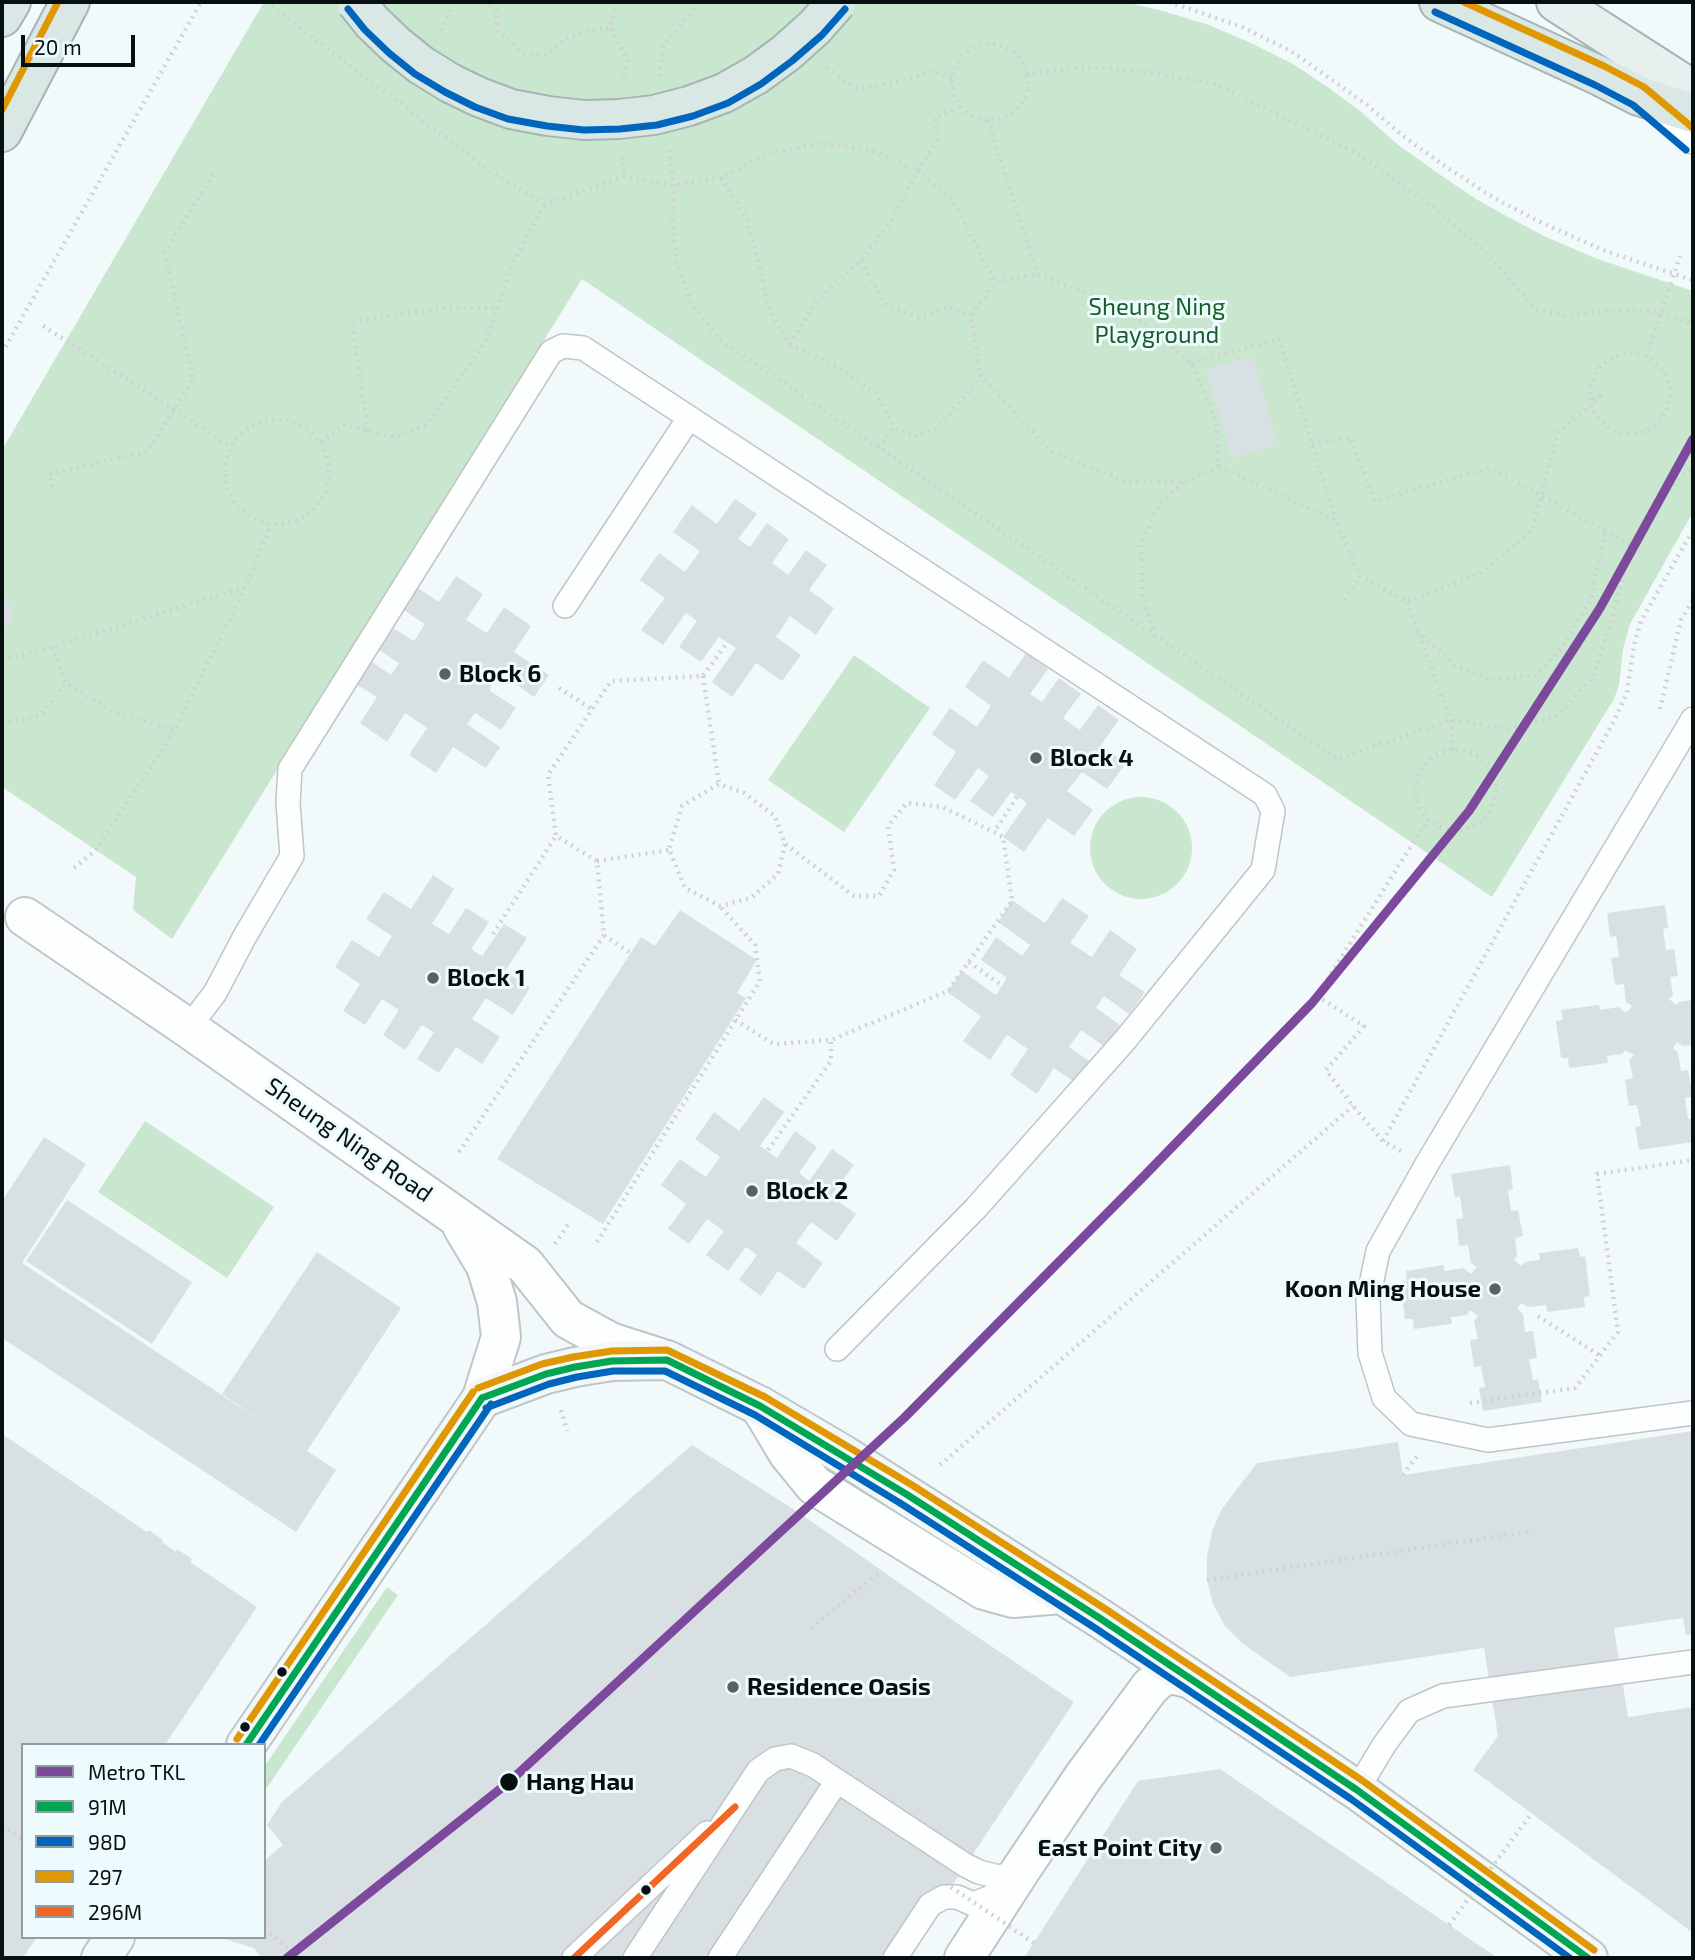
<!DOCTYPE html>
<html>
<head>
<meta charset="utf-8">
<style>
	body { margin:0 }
	#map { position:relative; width:1695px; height:1960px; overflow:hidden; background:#f2f9fa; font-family:"Exo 2",sans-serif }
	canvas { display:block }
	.frame { position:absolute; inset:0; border:4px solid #070f10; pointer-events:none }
	.legend { position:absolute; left:21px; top:1743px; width:245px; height:196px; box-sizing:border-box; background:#eefbfe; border:2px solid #929d9f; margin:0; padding:9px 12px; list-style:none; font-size:21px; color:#070f10 }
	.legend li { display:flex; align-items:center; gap:14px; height:35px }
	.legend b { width:35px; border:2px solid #929d9f }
	.scale { position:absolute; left:21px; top:35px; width:114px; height:32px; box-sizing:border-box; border:4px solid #070f10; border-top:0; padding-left:9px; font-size:21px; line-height:24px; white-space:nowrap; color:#070f10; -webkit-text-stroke:5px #eefbfe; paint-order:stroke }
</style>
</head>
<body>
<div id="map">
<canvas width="1695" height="1960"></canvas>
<div class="frame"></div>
<ul class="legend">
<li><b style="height:9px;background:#7d499d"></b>Metro TKL</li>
<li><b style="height:9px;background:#00a651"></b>91M</li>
<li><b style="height:9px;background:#0065bd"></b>98D</li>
<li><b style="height:9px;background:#df9702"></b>297</li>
<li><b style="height:9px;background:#f26522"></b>296M</li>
</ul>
<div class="scale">20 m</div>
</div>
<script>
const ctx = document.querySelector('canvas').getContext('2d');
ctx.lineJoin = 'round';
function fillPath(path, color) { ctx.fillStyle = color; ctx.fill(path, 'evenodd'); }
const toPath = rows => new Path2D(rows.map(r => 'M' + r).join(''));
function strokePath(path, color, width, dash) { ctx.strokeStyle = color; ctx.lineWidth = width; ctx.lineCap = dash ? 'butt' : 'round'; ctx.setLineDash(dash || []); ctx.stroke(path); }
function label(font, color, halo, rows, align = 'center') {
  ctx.font = font + ' "Exo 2",sans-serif'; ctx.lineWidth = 6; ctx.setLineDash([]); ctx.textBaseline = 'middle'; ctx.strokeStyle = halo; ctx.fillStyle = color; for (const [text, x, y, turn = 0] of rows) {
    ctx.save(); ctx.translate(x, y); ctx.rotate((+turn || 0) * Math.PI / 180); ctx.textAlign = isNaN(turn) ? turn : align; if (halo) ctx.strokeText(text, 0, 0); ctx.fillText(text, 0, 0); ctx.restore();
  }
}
fillPath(toPath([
	[264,2,1125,2,1163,11,1209,25,1251,43,1293,64,1329,88,1360,111,1397,144,1442,176,1476,199,1510,218,1546,237,1595,258,1693,291,1693,512,1630,624,1623,649,1619,685,1614,699,1492,897,582,279,172,939,133,910,136,877,2,787,2,450],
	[854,655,930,708,844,832,768,780],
	'1090 848a51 51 0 1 1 102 0a51 51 0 1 1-102 0Z',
	[145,1121,274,1207,227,1278,98,1192],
	[387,1587,398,1595,264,1792,264,1767]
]), '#c9e7ce');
fillPath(toPath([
	[1252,356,1278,444,1232,458,1206,370],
	[735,499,757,514,738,539,750,547,767,523,789,539,772,563,788,575,806,550,827,565,809,590,834,608,816,635,790,616,776,637,801,655,782,681,756,663,732,697,712,682,736,648,719,637,701,662,679,647,697,621,686,613,663,645,641,630,665,598,640,580,659,553,685,572,700,551,673,532,692,505,717,524],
	[456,576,483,594,466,620,487,633,504,607,531,626,514,652,549,675,534,697,500,673,489,690,516,708,501,730,475,713,467,724,500,747,486,768,453,747,436,773,409,755,427,728,405,713,387,742,360,723,377,697,351,681,366,658,391,675,399,663,374,647,388,625,414,641,425,624,399,607,413,585,439,602],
	[7,596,14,624,2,627,2,597],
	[1026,653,1048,669,1030,694,1042,702,1059,678,1081,694,1063,718,1080,730,1098,705,1119,720,1101,745,1126,763,1107,789,1082,772,1067,791,1093,810,1074,836,1048,818,1024,852,1003,837,1027,803,1011,792,993,817,970,801,989,776,978,768,955,800,934,785,956,752,932,734,950,708,977,727,991,706,965,687,983,660,1009,678],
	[433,875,454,889,432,924,449,934,466,908,489,922,471,949,482,956,504,924,527,938,505,971,530,988,513,1015,486,998,472,1019,500,1037,482,1064,456,1047,439,1073,417,1059,434,1032,422,1025,405,1050,383,1035,399,1010,382,999,365,1025,343,1011,360,984,335,967,352,940,379,957,392,936,366,919,384,892,411,909],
	[1062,898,1089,916,1070,943,1092,957,1110,930,1137,949,1119,975,1145,992,1129,1014,1104,996,1096,1008,1120,1025,1105,1047,1081,1030,1069,1047,1095,1065,1080,1086,1054,1068,1037,1094,1010,1075,1028,1049,1007,1035,990,1060,963,1041,981,1016,947,992,962,971,996,995,1007,978,981,960,996,937,1022,956,1030,945,998,922,1012,900,1045,923],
	[1665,905,1668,928,1663,929,1666,950,1674,949,1678,976,1670,977,1673,995,1669,999,1676,1005,1679,1002,1693,1000,1693,1045,1683,1046,1677,1042,1673,1048,1678,1053,1681,1071,1688,1070,1693,1097,1685,1098,1688,1119,1693,1118,1693,1142,1639,1150,1635,1127,1641,1126,1637,1105,1629,1106,1625,1080,1633,1078,1629,1060,1634,1055,1625,1050,1622,1054,1607,1056,1608,1063,1569,1068,1568,1058,1561,1058,1556,1021,1563,1020,1561,1010,1599,1005,1600,1010,1619,1007,1626,1013,1632,1006,1626,1002,1624,984,1615,985,1611,958,1619,957,1616,936,1610,937,1607,913],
	[680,910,757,960,737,993,746,998,603,1224,497,1159,641,937,655,946],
	[764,1097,784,1112,760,1146,777,1158,795,1131,817,1147,799,1173,809,1181,832,1149,854,1165,831,1196,856,1214,837,1241,811,1222,796,1243,823,1263,804,1289,778,1271,761,1296,739,1280,757,1255,746,1247,728,1271,706,1255,724,1231,707,1219,689,1244,668,1229,686,1204,661,1185,680,1159,706,1177,720,1157,695,1139,714,1112,739,1131],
	[44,1137,86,1164,22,1263,275,1430,222,1394,317,1252,401,1308,307,1451,336,1470,296,1532,2,1338,2,1201],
	[1510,1165,1513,1189,1508,1190,1511,1211,1518,1210,1523,1236,1515,1238,1517,1256,1514,1260,1521,1266,1525,1262,1540,1260,1539,1253,1578,1248,1580,1257,1585,1256,1590,1296,1584,1297,1585,1307,1547,1312,1546,1305,1528,1307,1521,1303,1517,1309,1523,1314,1525,1332,1533,1331,1537,1358,1529,1359,1533,1380,1538,1379,1542,1402,1483,1411,1479,1388,1485,1387,1481,1366,1474,1367,1470,1340,1478,1339,1474,1321,1478,1316,1470,1310,1467,1315,1451,1317,1452,1324,1414,1329,1413,1319,1405,1319,1400,1282,1407,1281,1406,1271,1444,1265,1444,1271,1463,1268,1471,1274,1477,1267,1471,1263,1468,1245,1459,1246,1456,1219,1463,1218,1460,1196,1455,1198,1451,1174],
	[67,1200,192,1282,152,1344,26,1261],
	[1693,1431,1693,1634,1686,1635,1683,1618,1614,1628,1628,1717,1693,1707,1693,1933,1473,1770,1498,1736,1484,1648,1290,1677,1242,1643,1225,1626,1213,1604,1207,1580,1207,1556,1212,1532,1221,1510,1257,1463,1398,1442,1403,1475],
	[2,1434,147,1532,149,1530,163,1540,162,1542,176,1552,177,1549,192,1559,190,1562,257,1607,165,1745,23,1745,23,1937,37,1937,23,1958,2,1958],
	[692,1445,798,1512,951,1619,1074,1702,904,1958,262,1958,254,1948,221,1938,264,1937,264,1861,283,1845,267,1825,282,1802],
	[1220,1769,1449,1925,1498,1958,1024,1958,1138,1781]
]), '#d9e0e4');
const lane = toPath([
	[1653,108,1693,142],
	[565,606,689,418],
	[1693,719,1427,1164,1378,1251,1368,1299,1370,1353,1384,1398,1411,1424,1488,1440,1693,1413],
	[188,1028,215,993,245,936,292,856,288,803,290,769,551,352,563,346,583,348,1265,795,1273,811,1263,870,1126,1039,976,1208,837,1349],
	[1357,1790,1384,1745,1409,1711,1443,1696,1693,1662],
	[574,1958,707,1833],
	[635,1958,758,1771,775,1759,791,1756,813,1765,965,1865,979,1872,999,1877,1020,1871],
	[720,1958,837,1781],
	[895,1958,930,1905,944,1897,957,1897,973,1904,991,1897,1002,1887]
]);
const street = toPath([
	[25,917,188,1028,525,1265,568,1319,610,1342,660,1358],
	[462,1226,486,1266,497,1302,501,1337,482,1398],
	[760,1406,788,1453,814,1485,984,1590,1013,1598,1062,1594],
	[964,1958,1020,1871,1084,1776,1150,1687,1159,1679,1167,1675,1175,1675,1188,1678]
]);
const secondary = toPath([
	[246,1745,482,1398,546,1374,575,1367,612,1361,667,1360,760,1406,842,1454,1101,1619,1357,1790,1588,1958],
	[101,1958,115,1937]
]);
const primary = toPath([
	[1556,2,1693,90]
]);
const highway = toPath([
	[1439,2,1600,76,1639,96,1693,113],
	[2,17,11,2],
	[2,132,70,2]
]);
strokePath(lane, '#bfc6c7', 26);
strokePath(street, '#bfc6c7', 42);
strokePath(secondary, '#bfc6c7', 42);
strokePath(primary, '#a4b5b3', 42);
strokePath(highway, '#a4b5b3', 42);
strokePath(toPath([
	[266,2,491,172,545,204,624,177,674,185,721,178,766,154,822,143,873,151,918,171,952,199,995,282],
	[483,2,495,7],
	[496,2,497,30,527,55,545,55,562,42,583,31,611,28],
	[617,2,611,28,628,61,623,79],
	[1169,2,1242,27,1291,51,1366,104,1403,136,1442,164,1489,195,1536,220,1605,251,1693,280],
	[441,31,452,3,456,2],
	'952 82a38 38 0 1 1 76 0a38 38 0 1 1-76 0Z',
	[826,68,856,88,894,83,933,71,952,78],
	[1026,74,1085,67,1141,71,1216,84,1358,154,1434,208,1490,256,1535,309,1565,316,1604,311,1651,311,1661,312,1693,324],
	[659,76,664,45,699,3,703,2],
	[988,120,1037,274],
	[669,150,674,185,672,219,676,259,691,302,719,339,1337,759,1451,720,1510,729,1558,715,1593,677,1612,618,1631,545,1651,509,1693,466],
	[623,157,624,177],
	[721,178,746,217,758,259,768,307,790,344,839,368,876,393,894,427,914,437,937,428,981,377],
	[861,261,885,304,918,317,950,307,971,315],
	[43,326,174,409,230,447],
	[790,344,816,302,861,261,889,224,918,171,937,141,935,117,961,107],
	[2,353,201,2],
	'1590 394a40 40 0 1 1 80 0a40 40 0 1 1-80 0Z',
	[1646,357,1680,256],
	[1191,363,1279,339,1336,520],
	'225 472a52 52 0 1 1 104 0a52 52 0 1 1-104 0Z',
	[368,431,352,321,450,307,498,308],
	[321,442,344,425,394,437,426,425,485,343,515,258,545,204],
	[1312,445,1350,437,1375,501,1490,468,1631,545],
	[879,448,894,427],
	[1219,466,1184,482,1127,482,1052,452,981,377,971,315,995,282,1037,274,1124,307,1191,363,1216,421,1219,466,1336,521,1360,576,1407,602,1479,574,1532,530,1558,432,1600,396,1591,404],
	[53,487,49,474,147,452,193,380,165,252,215,171],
	[1344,600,1360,576],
	[1407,602,1451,720,1453,750],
	[1418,631,1455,665,1492,680,1536,675,1562,647,1591,600,1605,531],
	[1155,636,1142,595,1141,544,1158,506,1184,482],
	[52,647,66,683,114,712,175,730],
	[2,660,52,647,245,587],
	[703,676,719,784],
	[559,688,592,709],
	[1660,709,1681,620,1693,600],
	[2,724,41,715,66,683],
	'1416 790a40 40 0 1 1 80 0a40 40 0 1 1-80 0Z',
	[785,844,778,874,751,898,720,906,685,888,669,849,682,806,719,784,744,793,775,816,785,844,854,896,879,896,894,870,888,826,907,803,942,807,994,832],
	[597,861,669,850],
	[74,868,95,851,175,730,246,586,271,525],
	[493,934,556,836],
	[629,952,604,935,597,861,556,836,548,775,611,681,703,676,727,643],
	[969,962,1001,985],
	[735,1020,774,1044,831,1040,948,991,1012,901,1003,837,994,832,1017,797],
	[1383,1141,1615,719,1627,693,1634,645,1641,621,1693,530],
	[768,1150,831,1061,831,1040],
	[1401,1151,1383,1141,1353,1106,1326,1070,1364,1026,1317,996,1428,819],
	[459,1152,604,935],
	[597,1242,760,981,755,945,719,905],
	[555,1244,569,1223],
	[1538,1316,1599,1355],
	[1470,1403,1575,1388,1618,1332,1597,1174,1693,1160],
	[561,1410,567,1431],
	[940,1465,1353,1106],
	[1403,1475,1417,1456],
	[1207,1580,1533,1531],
	[811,1628,880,1572],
	[2,1826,23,1840],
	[264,1929,299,1958]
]), '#cfd2d2', 4.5, [2, 5]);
strokePath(lane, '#fdfefe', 23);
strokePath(street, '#fdfefe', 38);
strokePath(secondary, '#f2f7f7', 38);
strokePath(primary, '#e7f0ef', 38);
strokePath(highway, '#d9e7e5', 38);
const highwayBridge = toPath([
	[356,2,372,22,396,45,421,65,450,83,479,97,511,109,548,116,584,120,619,119,654,115,689,106,724,93,756,75,786,53,815,27,837,2]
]);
strokePath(highwayBridge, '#a4b5b3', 42, []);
strokePath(toPath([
	[951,1887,1034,1943],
	[1449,1925,1532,1813]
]), '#cfd2d2', 4.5, [2, 5]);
strokePath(highwayBridge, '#d9e7e5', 38);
strokePath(toPath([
	[482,1398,546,1374,575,1367,612,1361,667,1360,760,1406,906,1494,1101,1619,1357,1790,1588,1958],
	[246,1745,482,1398]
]), '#00a651', 7);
strokePath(toPath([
	[348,9,365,30,389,53,415,74,445,92,475,107,508,119,547,126,584,130,620,129,657,125,693,116,728,103,761,84,792,61,822,35,845,9],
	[1435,12,1595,85,1633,105,1686,150],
	[486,1408,549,1384,577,1377,613,1371,665,1371,755,1415,900,1503,1095,1628,1351,1799,1570,1958],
	[259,1745,491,1404]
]), '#0065bd', 7);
strokePath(toPath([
	[1464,2,1604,66,1644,87,1693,128],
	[2,110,58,2],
	[478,1388,542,1364,573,1357,612,1351,667,1350,765,1397,912,1485,1107,1610,1363,1781,1594,1950],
	[237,1739,473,1392]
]), '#df9702', 7);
strokePath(toPath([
	[574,1958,735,1807]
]), '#f26522', 7);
strokePath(toPath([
	[287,1958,509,1782,904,1418,1144,1176,1312,1003,1469,811,1600,608,1693,439]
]), '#7d499d', 9);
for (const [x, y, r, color] of [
	[445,674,7,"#596162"],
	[1036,758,7,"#596162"],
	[433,978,7,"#596162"],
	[752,1191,7,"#596162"],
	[1495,1289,7,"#596162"],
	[282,1672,6,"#070f10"],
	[733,1687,7,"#596162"],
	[245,1727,6,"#070f10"],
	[509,1782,10,"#070f10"],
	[1216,1848,7,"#596162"],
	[646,1890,6,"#070f10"]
]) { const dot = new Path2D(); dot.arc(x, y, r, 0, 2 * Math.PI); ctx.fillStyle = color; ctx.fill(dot); strokePath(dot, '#eefbfe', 2.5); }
label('24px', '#175f26', '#eefbfe', [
	["Sheung Ning",1157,307],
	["Playground",1157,335]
]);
label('bold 24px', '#070f10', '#eefbfe', [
	["Block 6",459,674],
	["Block 4",1050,758],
	["Block 1",447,978],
	["Block 2",766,1191],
	["Koon Ming House",1481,1289,"right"],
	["Residence Oasis",747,1687],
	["East Point City",1202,1848,"right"]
], 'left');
label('24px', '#070f10', '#eefbfe', [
	["Sheung Ning Road",349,1140,35]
]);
label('bold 24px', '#070f10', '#eefbfe', [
	["Hang Hau",526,1782]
], 'left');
</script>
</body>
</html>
